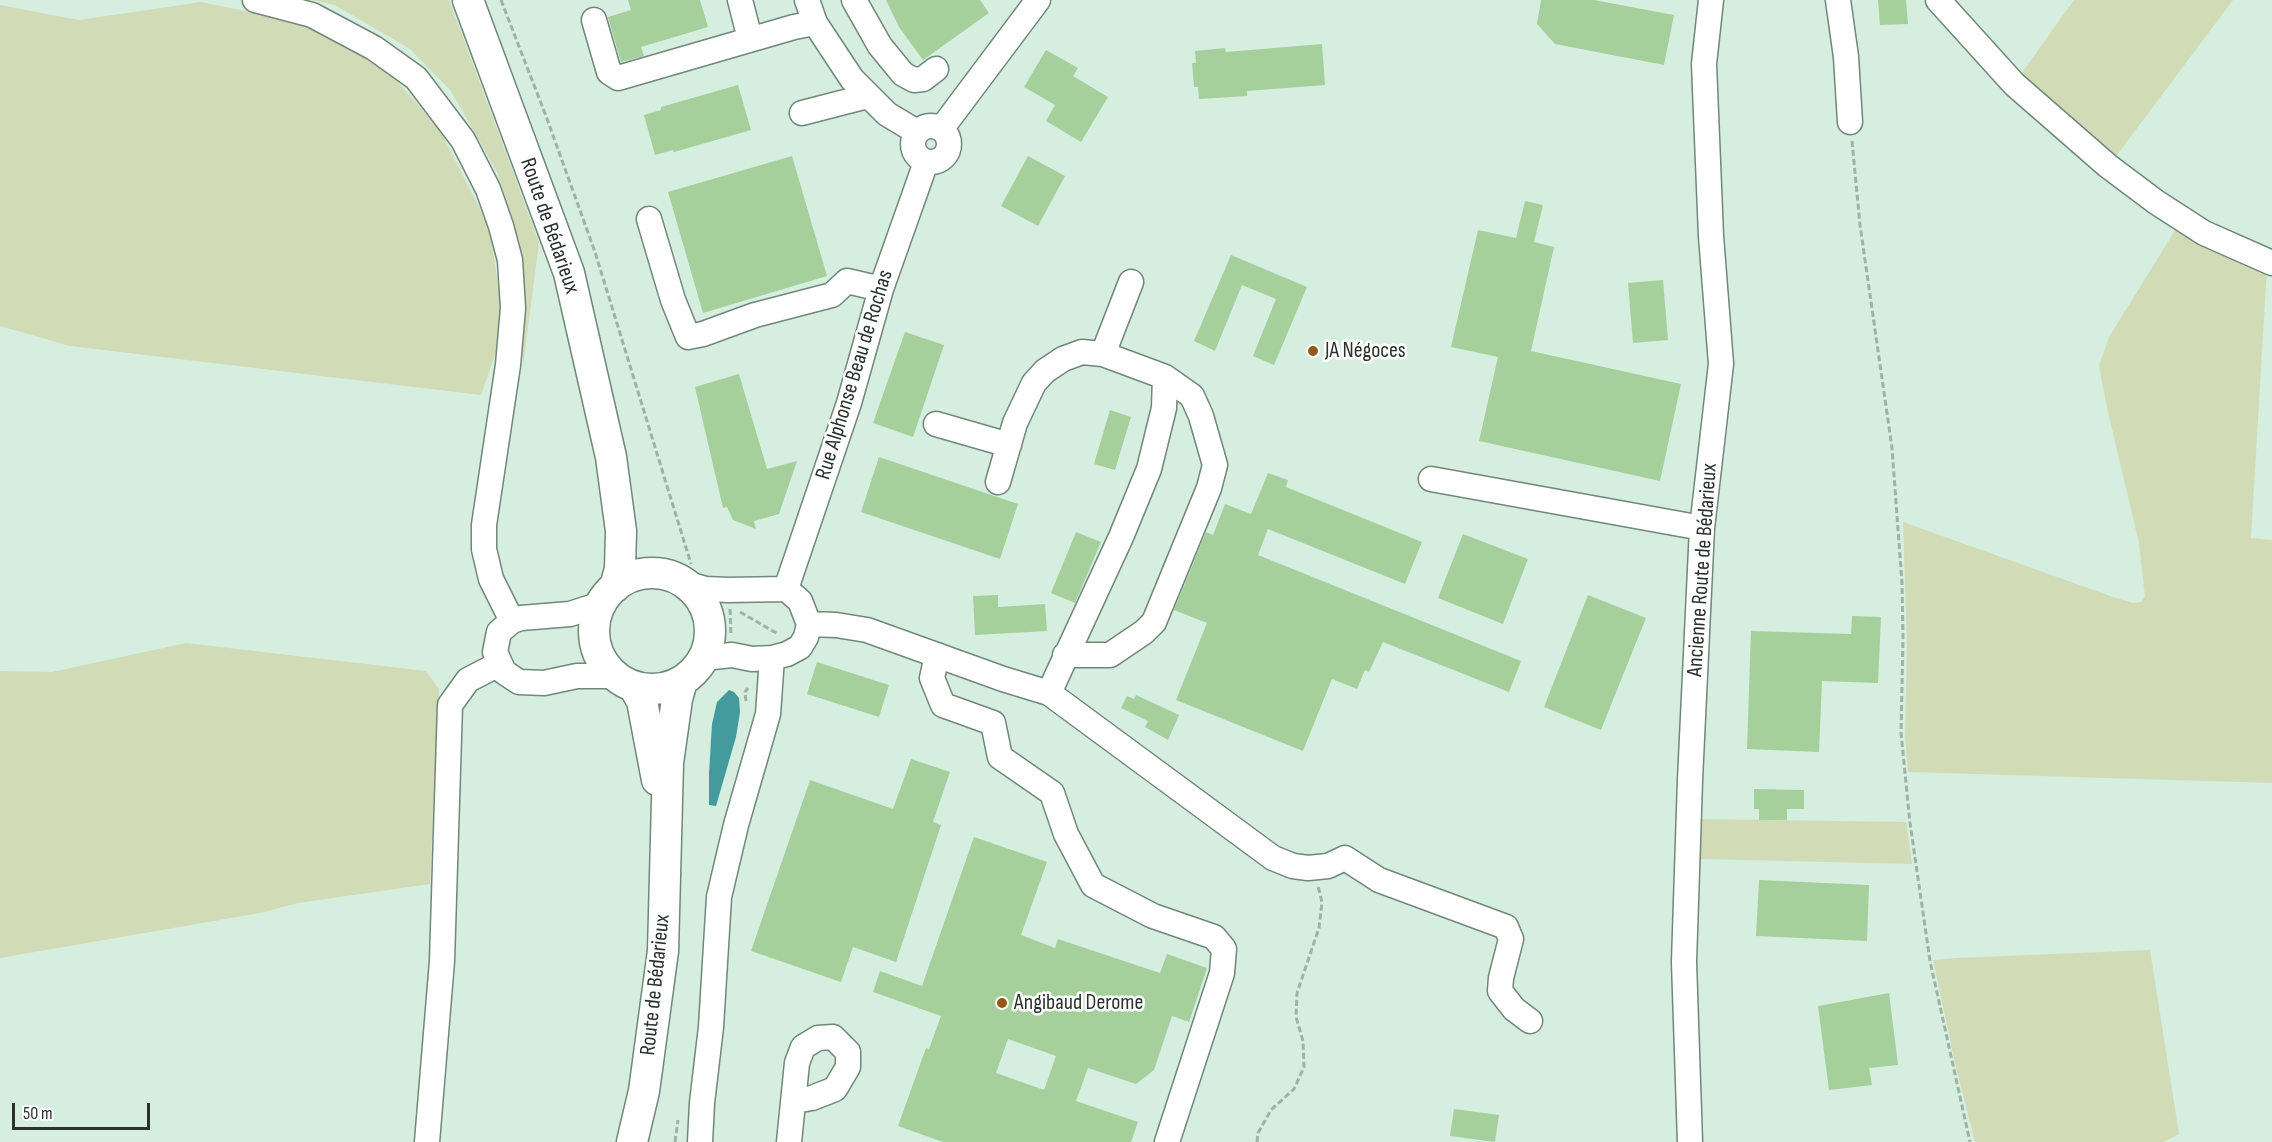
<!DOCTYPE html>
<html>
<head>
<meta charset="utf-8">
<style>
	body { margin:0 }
	#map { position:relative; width:2272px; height:1142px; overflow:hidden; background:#d5eedf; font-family:"Sofia Sans Condensed",sans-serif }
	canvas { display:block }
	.scale { position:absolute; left:12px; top:1103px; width:138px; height:27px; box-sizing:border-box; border:3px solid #29322d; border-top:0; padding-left:8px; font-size:18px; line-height:21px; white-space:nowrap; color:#29322d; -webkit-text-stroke:4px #fff; paint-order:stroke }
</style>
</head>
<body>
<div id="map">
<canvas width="2272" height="1142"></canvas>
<div class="scale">50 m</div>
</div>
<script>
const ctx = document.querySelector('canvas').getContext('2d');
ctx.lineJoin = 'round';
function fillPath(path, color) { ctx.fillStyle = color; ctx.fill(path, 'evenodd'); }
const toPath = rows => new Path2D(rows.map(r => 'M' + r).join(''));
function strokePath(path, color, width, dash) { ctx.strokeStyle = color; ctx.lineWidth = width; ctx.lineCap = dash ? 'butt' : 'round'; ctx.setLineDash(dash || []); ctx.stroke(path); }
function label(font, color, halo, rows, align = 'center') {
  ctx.font = font + ' "Sofia Sans Condensed",sans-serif'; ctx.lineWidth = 5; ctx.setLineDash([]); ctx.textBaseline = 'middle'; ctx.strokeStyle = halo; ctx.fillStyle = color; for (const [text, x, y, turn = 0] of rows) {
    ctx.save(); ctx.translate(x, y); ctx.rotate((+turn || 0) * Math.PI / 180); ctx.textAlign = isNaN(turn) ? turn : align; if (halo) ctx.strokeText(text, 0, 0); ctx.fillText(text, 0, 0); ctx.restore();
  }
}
fillPath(toPath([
	[312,0,449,0,539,242,523,367,520,243,497,172,451,91,410,49,335,5],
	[2074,0,2233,0,2111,163,2016,81],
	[201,2,313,25,392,75,441,132,490,229,504,329,481,395,70,346,0,326,0,5,79,20],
	[2179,224,2267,267,2251,538,2272,540,2272,783,1908,772,1905,736,1907,644,1903,522,2113,597,2133,603,2141,602,2145,597,2139,543,2107,408,2099,366,2109,337],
	[186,643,426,671,439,689,430,884,298,903,260,913,0,958,0,671,52,672],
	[1701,819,1906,822,1912,864,1700,859],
	[2150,950,2179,1134,2163,1142,1975,1142,1955,1063,1933,960,1957,958]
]), '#d1dcb7');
fillPath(toPath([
	[729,690,734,692,739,698,740,712,736,737,716,806,709,805,709,773,712,724,717,702]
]), '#439b9e');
fillPath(toPath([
	[628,0,700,0,708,27,641,47,644,56,621,62,608,17,631,10],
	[886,0,980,0,989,13,923,60,899,27],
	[1541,0,1594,0,1674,15,1664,65,1555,44,1537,24],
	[1878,0,1906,0,1908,24,1880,25],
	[1322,44,1325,85,1247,91,1247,96,1199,99,1198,87,1194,87,1192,63,1196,63,1195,51,1225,48,1226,52],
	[1046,50,1078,68,1073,76,1108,97,1081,142,1046,121,1055,105,1024,87],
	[738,85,751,130,674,152,673,150,655,155,644,115,661,110,661,107],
	[792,156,827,276,703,313,668,192],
	[1028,156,1065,176,1038,226,1001,206],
	[1525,201,1543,205,1534,242,1554,247,1531,351,1681,384,1660,481,1479,441,1498,357,1451,347,1478,230,1516,238],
	[1231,255,1307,287,1274,365,1253,356,1276,299,1242,285,1215,351,1194,341],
	[1663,280,1668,340,1633,343,1628,283],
	[905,332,944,345,913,437,873,423],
	[739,374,767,469,797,461,779,514,754,521,756,529,733,520,727,507,723,508,695,387],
	[1110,410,1131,417,1115,470,1094,464],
	[879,457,1018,504,1000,559,861,512],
	[1268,473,1288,480,1286,487,1422,542,1405,584,1268,529,1258,555,1521,661,1509,692,1383,642,1369,672,1365,670,1357,689,1332,679,1303,751,1176,700,1207,623,1174,610,1206,532,1213,535,1225,504,1251,514],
	[1076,532,1101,542,1075,603,1051,593],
	[1463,534,1528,559,1503,624,1438,598],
	[998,595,998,607,1045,604,1047,631,975,635,973,596],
	[1588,595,1646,618,1601,730,1544,707],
	[1852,616,1881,617,1878,683,1822,681,1819,752,1747,749,1751,631,1851,634],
	[817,662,889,685,879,717,807,694],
	[1136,695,1179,715,1168,740,1145,727,1148,721,1121,708,1127,696,1134,699],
	[911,759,950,772,933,822,941,825,896,962,853,947,841,982,751,951,810,780,893,809],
	[1754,789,1804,790,1804,809,1787,809,1787,820,1759,820,1759,809,1754,809],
	[974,837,1047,862,1021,935,1055,948,1058,939,1160,973,1167,954,1207,968,1189,1022,1172,1016,1154,1070,1136,1084,1088,1068,1076,1101,1138,1122,1131,1142,943,1142,898,1126,926,1048,929,1049,941,1016,873,992,880,971,922,986],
	[1008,1039,1056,1056,1044,1090,996,1073],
	[1759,880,1869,885,1867,941,1756,936],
	[1889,993,1898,1065,1869,1068,1872,1085,1829,1090,1818,1006],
	[1454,1109,1499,1115,1495,1142,1450,1136]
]), '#a5d09c');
const minor = toPath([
	[255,0,312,15,374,48,416,78,463,140,488,189,501,226,510,260,513,308,508,365,484,525,484,549,491,579,512,621],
	[740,0,750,39],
	[807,0,815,23,852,79,887,114,917,132],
	[854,0,880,46,903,74,914,80,923,79,936,69],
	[1838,0,1846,57,1850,122],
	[1938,0,2014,84,2108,166,2156,202,2204,233,2272,263],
	[594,20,609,72,618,78,794,27,815,23],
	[802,113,868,96],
	'913 144a18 18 0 1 1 36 0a18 18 0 1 1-36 0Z',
	[942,128,1038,0],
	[649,219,673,300,688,337,703,334,755,315,832,295,847,281,881,289],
	[1103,354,1131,282],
	[936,424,1009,445],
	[1431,479,1702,528],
	[998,482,1015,423,1034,383,1045,371,1063,359,1082,352,1103,354,1165,377,1192,396,1201,416,1215,465,1209,488,1154,622,1144,632,1110,655,1065,655],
	[684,583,706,589,728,590,786,589,800,601,809,624,806,637,800,647,787,654,772,658,752,659,732,655,703,658],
	[786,589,849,403,881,289,926,162],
	[601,604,570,614,521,618,512,621,499,632,495,652,504,672,519,682,544,683,577,676,614,676],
	[809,624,836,625,867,630,1003,679,1049,693,1273,858,1293,866,1308,868,1328,866,1345,858,1379,880,1506,927,1511,939,1501,978,1500,991,1514,1009,1530,1021],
	[937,655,932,678,943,705,993,723,1000,757,1052,793,1066,834,1093,885,1153,916,1214,937,1224,949,1222,973,1167,1142],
	[1049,693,1121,537,1149,469,1164,408,1165,377],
	[427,1142,442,961,450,705,468,680,499,664],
	[700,1142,702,1103,711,1027,719,897,736,825,768,714,772,658],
	[789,1142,797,1063,803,1047,818,1038,833,1037,848,1052,848,1067,835,1089,812,1098,794,1101],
	[1690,1142,1684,962,1690,780,1702,528,1721,364,1711,236,1704,64,1711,0]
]);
const major = toPath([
	[468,0,569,273,611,457,621,531,620,569,615,587],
	'594 631a58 58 0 1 1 116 0a58 58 0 1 1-116 0Z',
	[634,687,642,701,657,780],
	[632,1142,644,1091,663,951,668,763,677,699,682,681]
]);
strokePath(minor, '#70877a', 27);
strokePath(major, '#70877a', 33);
strokePath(toPath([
	[501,0,546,116,595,252,691,564],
	[1852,141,1860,225,1892,448,1902,583,1903,638,1901,733,1910,823,1930,961,1970,1142],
	[730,609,731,635],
	[740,612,778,634],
	[746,701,745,692,748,688],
	[675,1142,678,1120],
	[1257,1142,1258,1133,1271,1110,1294,1089,1304,1067,1303,1041,1296,1017,1297,993,1319,928,1322,902,1318,886]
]), '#9eb2a6', 3, [6, 3]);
strokePath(minor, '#fff', 24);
strokePath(major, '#fff', 30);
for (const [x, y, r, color] of [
	[1313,351,6,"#955a1a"],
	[1002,1003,6,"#955a1a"]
]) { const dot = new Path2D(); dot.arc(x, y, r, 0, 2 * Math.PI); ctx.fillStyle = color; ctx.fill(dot); strokePath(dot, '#fff', 2); }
label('22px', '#29322d', '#fff', [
	["Route de Bédarieux",549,226,71],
	["Rue Alphonse Beau de Rochas",855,375,-73],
	["Ancienne Route de Bédarieux",1703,570,-86],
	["Route de Bédarieux",656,985,-84]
]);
label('22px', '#29322d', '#fff', [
	["JA Négoces",1325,351],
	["Angibaud Derome",1014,1003]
], 'left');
</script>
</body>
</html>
